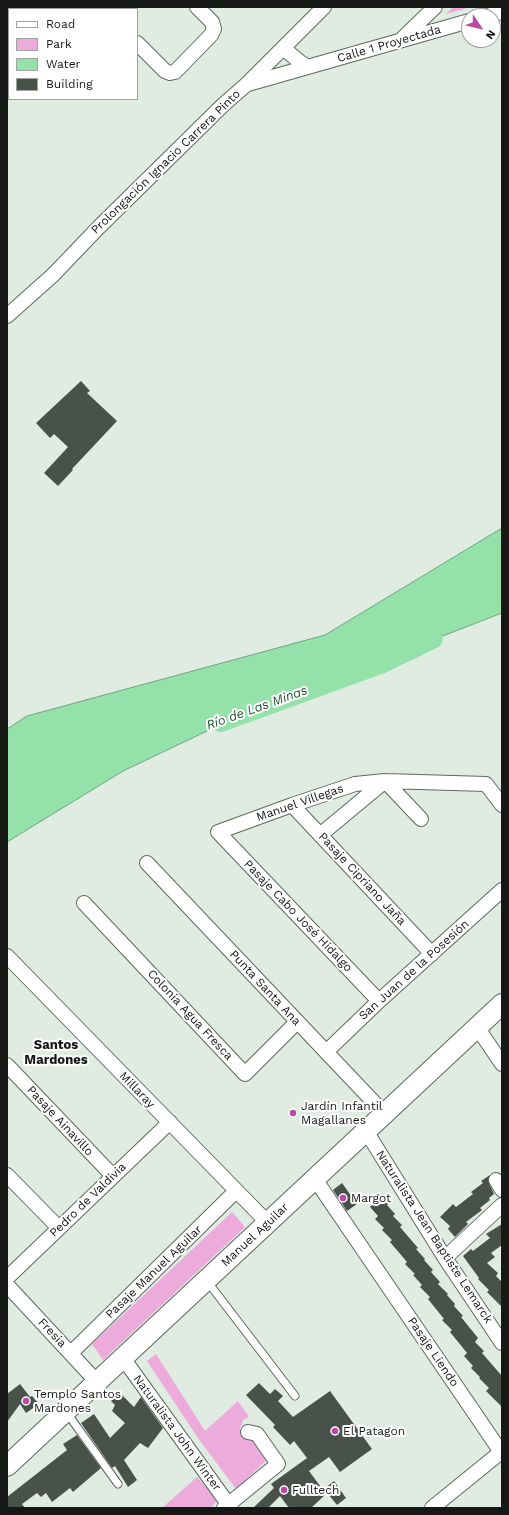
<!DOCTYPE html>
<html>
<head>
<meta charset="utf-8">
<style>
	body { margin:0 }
	#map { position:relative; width:509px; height:1515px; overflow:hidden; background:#e0ebe2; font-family:"Work Sans",sans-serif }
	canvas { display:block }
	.frame { position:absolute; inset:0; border:8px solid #151815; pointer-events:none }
	.legend { position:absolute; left:8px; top:8px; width:130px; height:92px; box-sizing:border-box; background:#fff; border:1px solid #a1a3a1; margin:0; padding:5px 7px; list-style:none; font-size:12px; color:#151815 }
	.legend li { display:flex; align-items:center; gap:8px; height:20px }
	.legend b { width:20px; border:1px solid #a1a3a1 }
	.north { position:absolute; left:461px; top:8px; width:40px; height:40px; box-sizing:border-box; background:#fff; border:1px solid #a1a3a1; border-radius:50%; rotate:125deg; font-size:11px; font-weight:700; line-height:16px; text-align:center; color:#151815 }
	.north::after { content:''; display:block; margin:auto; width:14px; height:18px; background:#bb49a3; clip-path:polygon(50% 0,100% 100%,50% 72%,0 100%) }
</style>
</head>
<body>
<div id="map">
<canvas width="509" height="1515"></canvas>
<div class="frame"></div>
<ul class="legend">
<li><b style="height:5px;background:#fff"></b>Road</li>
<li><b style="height:11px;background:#ecabda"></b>Park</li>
<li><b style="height:11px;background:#94e2a9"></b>Water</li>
<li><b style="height:11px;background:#48524a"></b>Building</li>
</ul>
<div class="north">N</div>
</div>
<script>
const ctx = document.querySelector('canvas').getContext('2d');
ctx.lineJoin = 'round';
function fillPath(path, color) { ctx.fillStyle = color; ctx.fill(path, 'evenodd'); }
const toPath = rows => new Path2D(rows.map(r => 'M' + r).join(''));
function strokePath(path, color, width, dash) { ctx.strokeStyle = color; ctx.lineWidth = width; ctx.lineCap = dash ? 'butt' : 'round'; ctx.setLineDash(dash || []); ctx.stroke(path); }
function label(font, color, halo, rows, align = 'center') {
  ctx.font = font + ' "Work Sans",sans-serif'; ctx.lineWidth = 4; ctx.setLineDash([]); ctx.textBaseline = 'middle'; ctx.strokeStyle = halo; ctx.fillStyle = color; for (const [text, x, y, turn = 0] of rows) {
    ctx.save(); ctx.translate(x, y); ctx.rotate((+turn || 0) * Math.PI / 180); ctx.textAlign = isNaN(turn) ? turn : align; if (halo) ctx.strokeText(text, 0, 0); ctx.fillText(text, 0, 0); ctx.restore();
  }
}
fillPath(toPath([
	[453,7,471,7,446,14],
	[232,1212,245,1227,103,1360,92,1344],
	[156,1354,205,1431,238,1401,249,1417,243,1420,240,1428,241,1435,248,1440,257,1439,270,1457,236,1489,198,1438,147,1361],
	[197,1477,218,1500,210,1508,162,1508]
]), '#ecabda');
const water = toPath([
	[502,528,502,613,249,711,123,771,7,842,7,729,27,716,325,635,502,528]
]);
fillPath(water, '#94e2a9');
strokePath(water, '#6ea57d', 1);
strokePath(toPath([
	[221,721,380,663,432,638]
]), '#94e2a9', 22);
fillPath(toPath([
	[81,381,90,391,87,393,117,421,72,469,73,470,58,486,44,473,68,447,54,434,50,438,36,423],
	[490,1175,488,1181,494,1194,489,1198,490,1200,480,1208,482,1210,466,1222,468,1224,455,1237,448,1229,450,1226,440,1217,453,1204,456,1207,473,1194,471,1192,483,1183,481,1181],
	[342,1183,357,1204,347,1211,333,1190],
	[383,1194,390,1202,387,1205,395,1214,393,1216,402,1225,400,1227,418,1248,416,1249,425,1259,424,1260,433,1270,431,1272,440,1282,438,1284,448,1294,447,1295,455,1304,454,1306,463,1316,461,1317,478,1338,475,1342,484,1351,482,1353,502,1376,502,1407,486,1391,489,1388,479,1378,480,1377,471,1368,473,1366,464,1356,467,1353,450,1332,452,1330,442,1320,444,1319,428,1299,430,1297,420,1287,422,1285,413,1275,415,1274,405,1264,407,1262,390,1242,392,1240,382,1230,384,1228,375,1219,378,1216,370,1207],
	[502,1224,502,1245,491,1253,495,1257,487,1263,498,1273,496,1276,502,1282,502,1307,487,1292,489,1290,478,1279,479,1278,463,1256,471,1249,473,1251,490,1238,486,1234],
	[259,1383,270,1394,275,1389,283,1396,278,1401,293,1417,330,1391,372,1449,340,1472,329,1457,309,1471,326,1494,311,1508,289,1508,280,1496,268,1508,253,1508,274,1488,271,1484,307,1458,294,1441,290,1445,273,1427,275,1425,246,1395],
	[20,1384,30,1397,32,1396,39,1404,26,1413,20,1404,7,1422,7,1394],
	[120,1393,134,1407,141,1397,163,1428,148,1448,140,1443,124,1460,137,1480,128,1487,115,1466,112,1468,81,1423,94,1414,110,1438,125,1423,112,1411,115,1405,111,1401],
	[77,1435,101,1468,73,1492,70,1488,52,1502,46,1493,41,1497,37,1493,22,1504,25,1508,7,1508,7,1497,67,1450,63,1444],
	[334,1481,346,1498,337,1505,324,1489]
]), '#48524a');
const lane = toPath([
	[207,1281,295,1396],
	[67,1413,118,1484]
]);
const street = toPath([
	[101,7,103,9],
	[487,16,502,12],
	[402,39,435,7],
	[137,43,165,71,170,73,175,72,211,35,214,29,212,22,197,7],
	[283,48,300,62,308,67],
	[248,84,469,21],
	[7,316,53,275,99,227,223,105,247,84,324,7],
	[292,805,432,954],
	[320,835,385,781,421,819],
	[147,863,385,1114],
	[84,903,245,1074,297,1022],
	[7,956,268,1223],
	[379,1001,218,832,292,805,355,784,385,781,486,784,502,805],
	[477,1027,502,1064],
	[326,1052,379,1001,502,890],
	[7,1065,113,1176],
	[366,1131,445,1258,502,1343],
	[7,1175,59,1228],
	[315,1179,501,1452,432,1508],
	[496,1180,502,1190],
	[445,1258,502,1205],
	[7,1278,170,1122],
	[7,1285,97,1382],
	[71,1353,236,1191],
	[123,1358,231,1508],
	[224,1508,278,1464,257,1434,248,1432]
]);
const secondary = toPath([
	[7,1466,502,1004]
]);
strokePath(lane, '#5e6860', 9);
strokePath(street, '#5e6860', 16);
strokePath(secondary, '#5e6860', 22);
strokePath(lane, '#fff', 7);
strokePath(street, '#fff', 14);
strokePath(secondary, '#fff', 20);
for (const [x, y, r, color] of [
	[293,1113,4,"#bb49a3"],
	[343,1198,4,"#bb49a3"],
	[26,1401,4,"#bb49a3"],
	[335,1431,4,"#bb49a3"],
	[284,1490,4,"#bb49a3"]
]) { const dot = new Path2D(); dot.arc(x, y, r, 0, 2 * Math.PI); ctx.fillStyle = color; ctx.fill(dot); strokePath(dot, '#fff', 1.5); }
label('12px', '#151815', '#fff', [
	["Calle 1 Proyectada",389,44,-16],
	["Prolongación Ignacio Carrera Pinto",166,162,-44],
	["Manuel Villegas",300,803,-19],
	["Pasaje Cipriano Jaña",362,879,47],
	["Pasaje Cabo José Hidalgo",298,916,46],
	["San Juan de la Posesión",414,970,-42],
	["Punta Santa Ana",265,988,47],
	["Colonia Agua Fresca",190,1015,47],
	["Millaray",137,1090,46],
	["Pasaje Ainavillo",60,1121,47],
	["Pedro de Valdivia",88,1200,-44],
	["Manuel Aguilar",255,1235,-43],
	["Naturalista Jean Baptiste Lemarck",434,1237,57],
	["Pasaje Manuel Aguilar",154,1272,-44],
	["Fresia",52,1333,47],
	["Pasaje Liendo",433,1352,56],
	["Naturalista John Winter",177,1433,54]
]);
label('12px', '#151815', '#fff', [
	["Jardín Infantil",301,1106],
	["Magallanes",301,1120],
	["Margot",351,1198],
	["Templo Santos",34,1394],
	["Mardones",34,1408],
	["El Patagon",343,1431],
	["Fulltech",292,1490]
], 'left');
label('italic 13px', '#1f5632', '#fff', [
	["Río de Las Minas",257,708,-20]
]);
label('bold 13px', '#151815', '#fff', [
	["Santos",56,1045],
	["Mardones",56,1060]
]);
</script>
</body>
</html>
